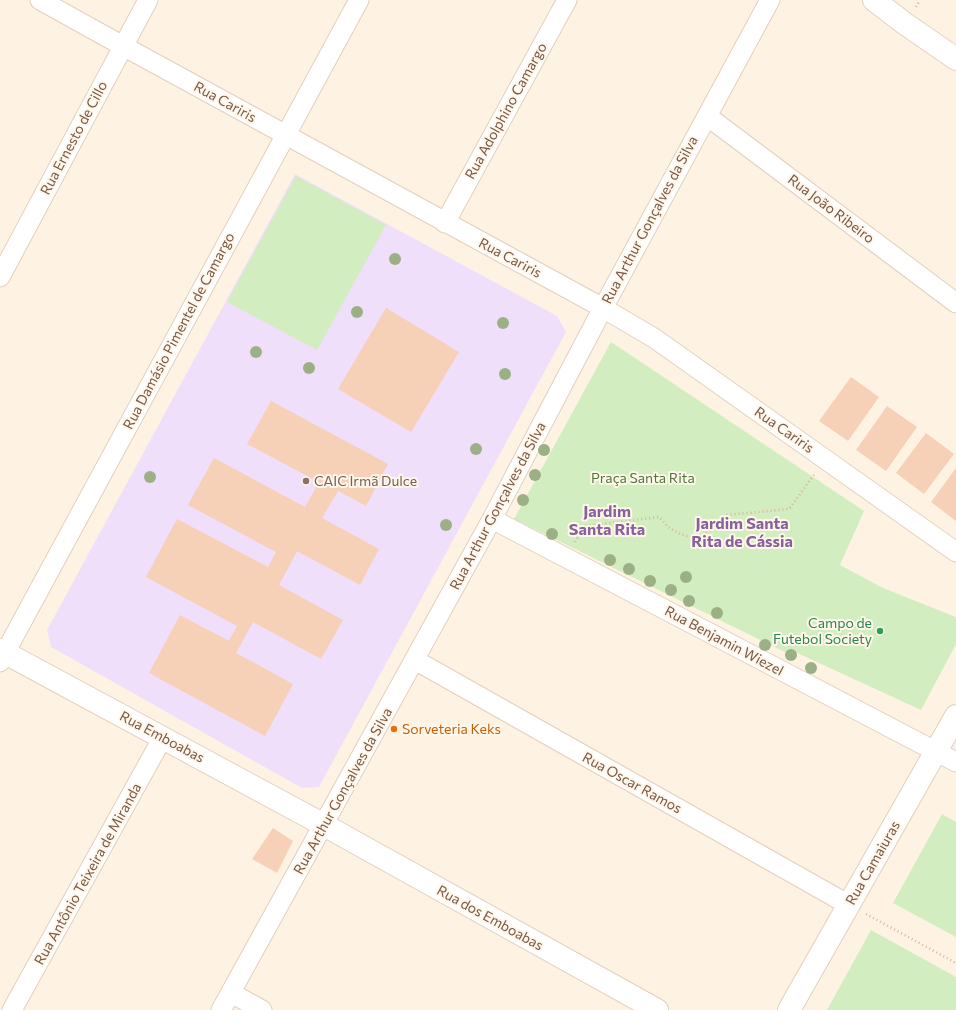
<!DOCTYPE html>
<html>
<head>
<meta charset="utf-8">
<style>
	body { margin:0 }
	canvas { display:block; background:#fef3e2 }
</style>
</head>
<body>
<canvas width="956" height="1010"></canvas>
<script>
const ctx = document.querySelector('canvas').getContext('2d');
ctx.lineJoin = 'round';
function fillPath(path, color) { ctx.fillStyle = color; ctx.fill(path, 'evenodd'); }
const toPath = rows => new Path2D(rows.map(r => 'M' + r).join(''));
function strokePath(path, color, width, dash) { ctx.strokeStyle = color; ctx.lineWidth = width; ctx.lineCap = dash ? 'butt' : 'round'; ctx.setLineDash(dash || []); ctx.stroke(path); }
function label(font, color, halo, rows, align = 'center') {
  ctx.font = font + ' Commissioner,sans-serif'; ctx.lineWidth = 4; ctx.setLineDash([]); ctx.textBaseline = 'middle'; ctx.strokeStyle = halo; ctx.fillStyle = color; for (const [text, x, y, turn = 0] of rows) {
    ctx.save(); ctx.translate(x, y); ctx.rotate((+turn || 0) * Math.PI / 180); ctx.textAlign = isNaN(turn) ? turn : align; if (halo) ctx.strokeText(text, 0, 0); ctx.fillText(text, 0, 0); ctx.restore();
  }
}
fillPath(toPath([
	[295,174,557,316,566,332,319,787,302,788,51,647,47,630]
]), '#f0dffa');
fillPath(toPath([
	[296,176,386,225,317,350,227,302],
	[611,342,864,511,840,565,883,588,956,617,956,644,921,710,793,651,791,655,514,519],
	[942,814,956,822,956,937,893,903],
	[871,930,956,977,956,1010,827,1010]
]), '#d2edbf');
fillPath(toPath([
	[386,308,459,352,411,432,338,389],
	[851,377,879,397,848,441,819,421],
	[271,401,388,464,366,506,338,491,322,518,379,549,360,585,297,551,279,585,343,620,321,659,253,622,236,653,293,684,265,736,149,673,180,615,229,641,237,626,146,577,177,519,268,567,276,552,188,505,214,458,305,507,319,482,247,444],
	[887,406,917,427,886,471,856,450],
	[926,433,954,454,924,494,896,473],
	[956,468,956,521,931,502],
	[273,828,293,841,277,873,252,859]
]), '#f6d0b7');
const minor = toPath([
	[40,0,123,46,603,308,654,338,956,552],
	[707,116,956,303],
	[445,223,567,0],
	[0,277,148,0],
	[492,519,956,762],
	[415,660,849,905],
	[0,662,359,0],
	[231,993,262,1010],
	[12,1010,163,737],
	[221,1010,492,519,603,308,770,0]
]);
const tertiary = toPath([
	[874,0,904,23,956,59],
	[0,650,324,825,657,1010],
	[789,1010,956,716]
]);
strokePath(minor, '#e3cfbd', 21);
strokePath(tertiary, '#e3cfbd', 24);
strokePath(toPath([
	[916,7,920,0],
	[575,542,584,526,659,517,668,527,680,534,687,536,702,535,715,528,726,515,789,509,814,475],
	[866,914,956,963]
]), '#dbb39a', 2.5, [1, 3]);
strokePath(minor, '#fff', 19);
strokePath(tertiary, '#fff', 22);
ctx.fillStyle = '#9cb086';
for (const [x, y] of [
	[395,259],
	[357,312],
	[503,323],
	[256,352],
	[309,368],
	[505,374],
	[476,449],
	[544,450],
	[535,475],
	[150,477],
	[523,500],
	[446,525],
	[552,534],
	[610,560],
	[629,569],
	[686,577],
	[650,581],
	[671,590],
	[689,601],
	[717,613],
	[765,645],
	[791,655],
	[811,668]
]) { ctx.beginPath(); ctx.arc(x, y, 6, 0, 2 * Math.PI); ctx.fill(); }
for (const [x, y, r, color] of [
	[306,481,4,"#8d6e63"],
	[880,631,4,"#2e9e5b"],
	[394,729,4,"#e8710a"]
]) { const dot = new Path2D(); dot.arc(x, y, r, 0, 2 * Math.PI); ctx.fillStyle = color; ctx.fill(dot); strokePath(dot, '#fff7ea', 1.5); }
label('14px', '#785846', '#fff7ea', [
	["Rua Cariris",225,102,29],
	["Rua Adolphino Camargo",506,111,-61],
	["Rua Ernesto de Cillo",74,138,-62],
	["Rua João Ribeiro",831,209,37],
	["Rua Arthur Gonçalves da Silva",650,220,-62],
	["Rua Cariris",510,258,28],
	["Rua Damásio Pimentel de Camargo",179,331,-62],
	["Rua Cariris",784,430,35],
	["Rua Arthur Gonçalves da Silva",498,506,-62],
	["Rua Benjamin Wiezel",724,641,28],
	["Rua Emboabas",162,737,28],
	["Rua Oscar Ramos",632,783,29],
	["Rua Arthur Gonçalves da Silva",343,791,-61],
	["Rua Camaiuras",873,863,-60],
	["Rua Antônio Teixeira de Miranda",88,874,-61],
	["Rua dos Emboabas",490,918,29]
]);
label('14px', '#4c793b', '#fff7ea', [
	["Praça Santa Rita",643,478]
]);
label('14px', '#785e54', '#fff7ea', [
	["CAIC Irmã Dulce",314,481]
], 'left');
label('14px', '#27864d', '#fff7ea', [
	["Campo de",872,623],
	["Futebol Society",872,639]
], 'right');
label('14px', '#c56008', '#fff7ea', [
	["Sorveteria Keks",402,729]
], 'left');
label('bold 16px', '#88619c', '#fff7ea', [
	["Jardim",607,512],
	["Santa Rita",607,530],
	["Jardim Santa",742,524],
	["Rita de Cássia",742,542]
]);
</script>
</body>
</html>
